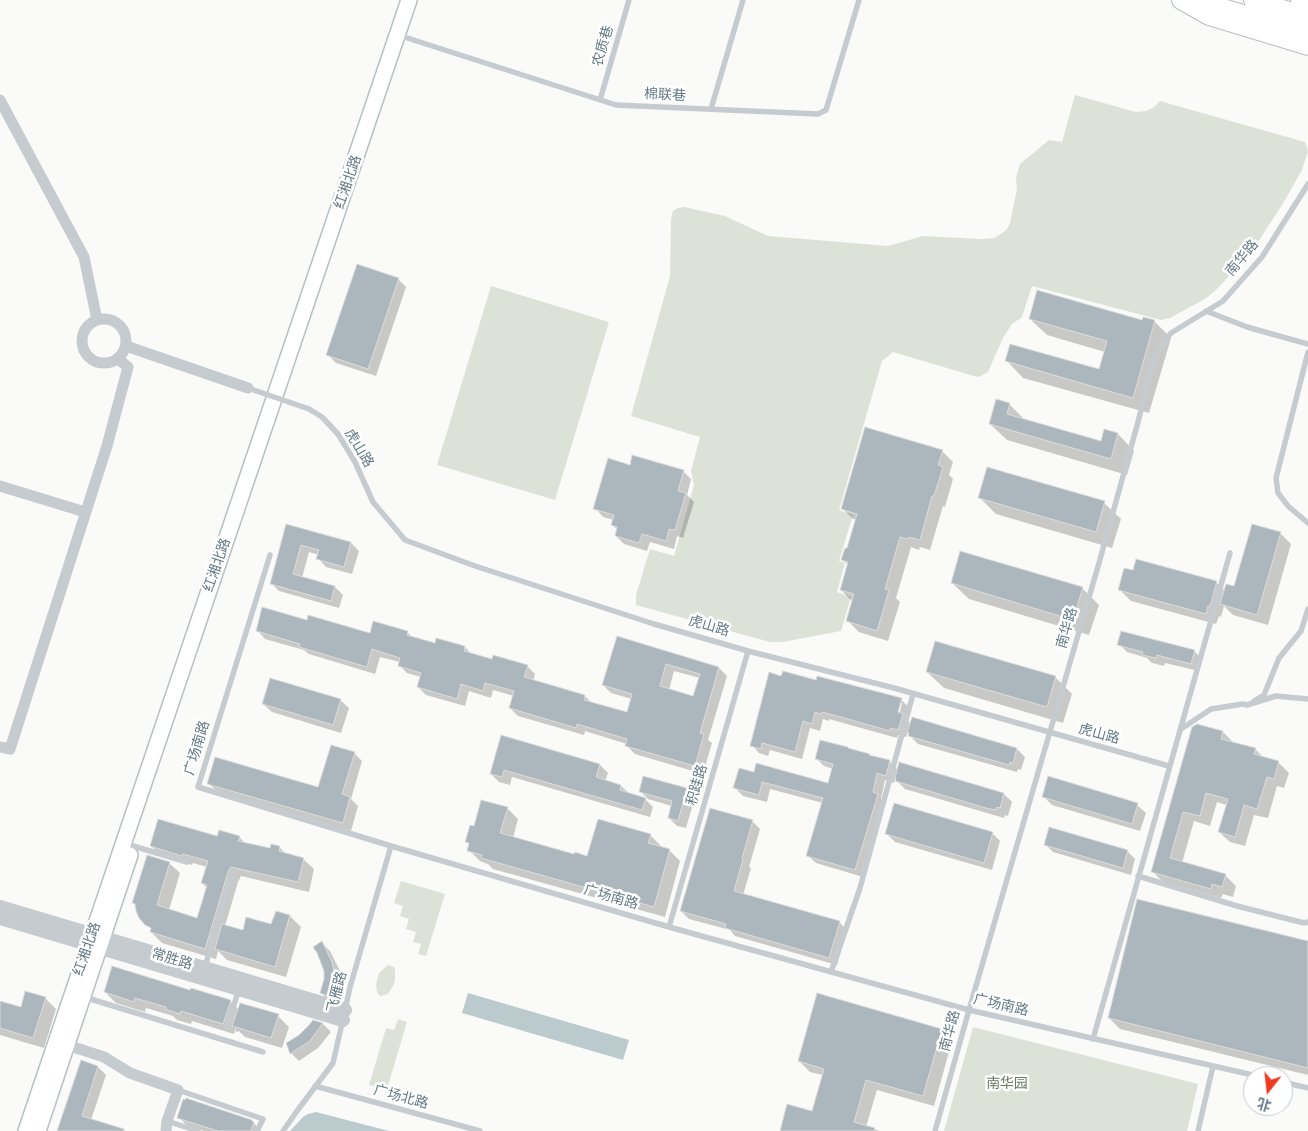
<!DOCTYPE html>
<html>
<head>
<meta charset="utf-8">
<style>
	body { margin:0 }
	#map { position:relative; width:1308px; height:1131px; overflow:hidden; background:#fafaf8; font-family:Inter,"Noto Sans SC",sans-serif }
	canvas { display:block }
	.north { position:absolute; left:1243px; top:1066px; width:50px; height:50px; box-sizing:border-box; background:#fff; border:1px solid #c1cace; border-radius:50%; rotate:196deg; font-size:14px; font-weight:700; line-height:20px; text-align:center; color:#637a85 }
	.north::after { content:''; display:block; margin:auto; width:18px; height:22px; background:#f03a21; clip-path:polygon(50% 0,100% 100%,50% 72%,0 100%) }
</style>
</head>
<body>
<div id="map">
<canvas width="1308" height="1131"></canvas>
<div class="north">北</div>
</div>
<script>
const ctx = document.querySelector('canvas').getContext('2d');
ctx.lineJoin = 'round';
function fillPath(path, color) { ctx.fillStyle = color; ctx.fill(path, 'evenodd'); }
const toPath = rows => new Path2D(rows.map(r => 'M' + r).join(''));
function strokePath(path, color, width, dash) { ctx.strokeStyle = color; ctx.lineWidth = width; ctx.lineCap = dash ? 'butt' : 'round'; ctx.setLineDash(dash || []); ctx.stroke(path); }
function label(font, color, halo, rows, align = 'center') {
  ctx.font = font + ' Inter,"Noto Sans SC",sans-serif'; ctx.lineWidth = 5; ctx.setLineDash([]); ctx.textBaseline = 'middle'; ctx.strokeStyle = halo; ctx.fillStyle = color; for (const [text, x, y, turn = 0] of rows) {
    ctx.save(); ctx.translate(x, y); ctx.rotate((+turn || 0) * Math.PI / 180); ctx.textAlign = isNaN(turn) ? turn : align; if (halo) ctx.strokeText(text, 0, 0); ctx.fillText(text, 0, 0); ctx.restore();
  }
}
fillPath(toPath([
	[1075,95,1136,112,1146,111,1154,107,1160,101,1305,142,1308,151,1302,170,1282,205,1252,251,1218,288,1205,299,1170,318,1161,320,1032,286,1022,317,1012,324,1003,338,988,372,981,376,977,377,893,352,882,361,839,510,853,515,839,561,845,563,837,592,851,597,841,631,783,642,770,642,636,605,636,595,650,549,674,556,694,485,691,471,700,437,631,416,670,276,671,219,673,211,678,208,684,207,725,216,768,236,888,246,923,236,981,239,994,238,1001,234,1007,229,1010,223,1017,189,1016,177,1020,164,1049,140,1062,142],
	[491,286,609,322,555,500,437,465],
	[401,881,445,894,426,956,418,954,421,944,413,942,416,932,406,929,409,919,400,916,403,906,394,903],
	[388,965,394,967,395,970,395,979,394,984,388,994,381,996,379,995,377,992,376,984,379,973],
	[398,1019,407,1022,387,1089,369,1085,386,1028,394,1030],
	[973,1027,1198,1084,1187,1131,944,1131]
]), '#dde2d8');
fillPath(toPath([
	[468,993,629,1040,623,1060,462,1013],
	[316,1112,389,1131,290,1131,303,1117,308,1114]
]), '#bbcbcd');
fillPath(toPath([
	[398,279,406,287,376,376,336,363,328,355],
	[1030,319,1143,322,1154,321,1171,338,1149,413,1023,378,1007,361,1100,371,1105,352,1047,335],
	[1009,404,1026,421,1101,442,1105,431,1118,434,1134,451,1127,475,1007,440,990,424],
	[942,451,953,462,949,475,953,479,945,507,943,506,930,550,920,547,919,550,911,547,896,598,900,602,888,641,859,632,848,621,852,601,841,590,848,565,843,560,848,550,856,520,853,519,842,508],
	[630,466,683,471,691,479,687,495,694,502,683,538,677,536,674,549,650,542,647,551,624,544,616,536,618,530,612,525,614,520,603,517,595,508],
	[979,497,1104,503,1121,519,1112,548,996,514],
	[287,525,351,543,359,551,352,574,326,567,318,558,319,555,309,552,302,578,335,587,343,595,339,608,279,591,271,583],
	[1280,533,1291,544,1268,625,1233,615,1224,606,1221,617,1219,616,1216,624,1131,601,1120,590,1216,582,1225,591,1235,587],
	[952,583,1082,588,1099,605,1089,635,969,599],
	[308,622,371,635,407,632,413,638,435,644,465,647,472,655,492,661,527,666,535,674,533,681,585,696,592,703,627,714,632,699,611,693,603,685,617,638,719,668,727,676,708,740,712,743,703,774,635,754,627,746,627,744,585,731,584,735,518,716,510,708,514,696,493,690,491,698,469,691,465,706,426,695,418,687,421,677,407,673,399,665,400,662,380,657,375,674,309,654,304,650,265,639,257,630],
	[674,671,700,678,694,698,669,690],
	[1119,644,1194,651,1202,659,1199,671,1165,663,1164,666,1152,663,1147,658,1127,652],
	[927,672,1055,677,1072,694,1063,723,944,688],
	[770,674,901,700,909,707,906,719,911,724,913,718,1017,749,1025,757,1021,770,1018,769,1017,772,918,744,910,736,910,734,908,731,906,737,898,735,897,738,829,719,829,721,823,719,820,731,810,728,802,759,770,750,768,756,759,753,752,745],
	[899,703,902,703,898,719,895,718],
	[340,700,349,708,341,733,272,712,263,704],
	[1223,732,1233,742,1255,749,1264,758,1278,762,1289,773,1284,788,1277,786,1268,818,1254,815,1245,846,1230,842,1219,832,1227,805,1217,802,1210,826,1194,821,1182,863,1225,875,1236,886,1233,897,1223,894,1221,898,1163,882,1152,871],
	[502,737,600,765,608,773,605,781,621,786,630,794,645,799,653,807,650,817,512,777,510,785,499,782,491,774],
	[354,753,362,761,351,799,358,806,351,831,217,791,208,783,319,789],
	[869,755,871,757,889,761,898,770,900,764,1004,794,1012,802,1008,816,1005,815,1004,818,905,789,895,779,894,783,885,780,881,799,885,803,863,877,816,863,807,855,823,803,770,789,767,802,743,796,735,788,755,773,829,784,833,769,824,766,816,758],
	[687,789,695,797,686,828,677,826,669,818,672,806,648,799,640,791],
	[1044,797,1137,805,1146,813,1140,831,1052,805],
	[507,808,518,819,513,838,575,855,588,857,650,835,661,846,661,848,669,850,680,861,665,917,493,869,488,864,480,861,469,850,470,845,467,841,475,828],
	[752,821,760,829,749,867,751,868,743,895,839,922,847,930,837,965,735,936,730,930,689,919,681,911],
	[992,833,1000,841,992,870,895,842,887,834],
	[239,837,246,844,270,850,279,847,287,855,303,859,314,869,309,892,241,876,238,882,225,926,244,931,272,925,290,916,301,927,286,977,227,960,218,951,216,959,162,943,151,932,152,930,140,918,169,863,180,873,169,910,198,919,207,888,202,883,207,867,193,863,192,865,162,856,151,846,218,838],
	[1045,844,1127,851,1135,859,1131,875,1053,852],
	[1308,942,1308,1075,1120,1029,1109,1018],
	[322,943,330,951,340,971,342,981,343,991,339,1004,330,1001,321,993,325,979],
	[191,991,230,1001,239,1010,278,1016,289,1027,282,1048,245,1037,236,1028,234,1034,192,1021,191,1024,177,1020,173,1016,146,1008,145,1012,116,1003,105,992],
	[45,998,56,1009,44,1048,0,1035,0,1002,22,1008],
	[313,1022,323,1024,331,1032,318,1048,299,1061,291,1053,288,1044,299,1036],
	[941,1030,952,1041,934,1106,877,1090,866,1127,880,1131,781,1131,813,1112,823,1075,810,1072,799,1061],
	[81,1062,98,1067,106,1075,91,1120,126,1131,58,1131],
	[179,1117,252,1121,261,1131,204,1131,187,1126]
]), '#0003');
const building = toPath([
	[357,264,399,278,368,369,326,355,357,264],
	[1037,290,1142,320,1143,317,1155,320,1133,398,1005,361,1010,344,1099,369,1107,341,1029,319,1037,290],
	[996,399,1010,403,1007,414,1101,441,1104,429,1118,433,1111,459,989,424,996,399],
	[865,427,943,450,938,465,943,467,934,496,932,496,920,540,909,537,908,539,900,537,885,589,889,590,877,631,846,621,854,594,840,590,848,562,841,560,845,548,847,548,857,514,841,509,865,427],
	[632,455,684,470,678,491,686,493,675,530,669,529,666,541,642,534,639,543,615,536,617,527,611,525,614,515,593,509,608,458,630,465,632,455],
	[987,467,1105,501,1096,532,978,498,987,467],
	[286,524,351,542,344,567,316,559,319,550,301,545,293,574,335,586,331,601,270,584,286,524],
	[1252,524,1281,532,1257,615,1220,604,1226,584,1234,586,1252,524],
	[960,551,1083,587,1073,620,951,583,960,551],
	[1136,559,1217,581,1210,606,1208,606,1206,614,1118,590,1124,568,1133,570,1136,559],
	[262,607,307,620,308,615,370,633,373,621,408,631,407,635,435,643,436,638,465,646,464,651,492,659,493,655,528,665,524,677,585,695,584,700,627,712,632,694,602,685,617,636,719,667,700,733,704,734,695,766,625,746,627,739,577,724,576,728,509,708,514,691,485,683,483,691,461,684,457,699,417,687,421,673,398,666,400,658,372,649,367,667,299,647,300,644,256,631,262,607],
	[666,664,700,674,693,696,660,686,666,664],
	[1121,631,1195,650,1191,664,1157,655,1156,658,1142,655,1143,652,1117,645,1121,631],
	[935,641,1056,676,1047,707,926,672,935,641],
	[783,671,816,680,817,676,902,698,898,712,903,714,898,730,890,728,890,731,841,717,822,712,821,714,815,712,812,724,803,721,795,752,762,743,761,749,750,746,769,672,781,676,783,671],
	[270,678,341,699,333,725,262,704,270,678],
	[912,717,1017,748,1013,763,1010,762,1009,765,908,736,909,733,907,733,912,717],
	[1197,724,1223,731,1221,739,1256,748,1254,754,1279,761,1274,779,1267,777,1257,809,1244,805,1235,837,1218,832,1228,799,1206,793,1200,816,1183,812,1170,858,1226,874,1222,887,1212,884,1211,889,1151,872,1192,727,1197,724],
	[501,735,600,764,596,777,621,785,620,790,646,798,642,810,504,770,502,777,490,774,501,735],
	[820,740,848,747,848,748,870,754,869,755,890,760,886,776,877,773,873,792,878,794,855,870,806,856,823,798,762,782,759,795,733,788,739,768,754,772,756,763,828,783,833,764,815,759,820,740],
	[331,745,355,752,342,794,350,797,343,823,207,784,215,757,318,787,331,745],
	[899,762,1004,793,1000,808,997,807,996,810,986,808,895,781,896,779,895,778,899,762],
	[643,776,687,788,678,821,668,818,672,801,639,792,643,776],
	[1048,776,1138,803,1132,824,1042,797,1048,776],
	[481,800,508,807,500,833,574,854,575,852,587,856,598,819,651,834,648,843,670,849,654,907,481,858,482,855,467,851,469,843,465,842,470,825,474,826,481,800],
	[894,803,993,832,984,863,885,834,894,803],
	[710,808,753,820,742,858,743,859,734,891,840,921,829,958,725,928,726,924,680,911,710,808],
	[158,819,217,836,219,830,240,836,238,841,270,848,271,844,280,846,279,851,304,858,298,882,231,867,228,872,205,949,150,932,151,928,145,925,139,918,136,911,135,904,132,903,147,855,170,862,157,905,197,918,207,885,201,883,208,861,183,854,182,856,150,846,158,819],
	[1049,827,1128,850,1123,868,1044,845,1049,827],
	[1137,899,1308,941,1308,1068,1108,1018,1137,899],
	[276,911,290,915,275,967,215,949,222,924,243,930,246,917,271,924,276,911],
	[322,941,332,962,334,972,335,982,331,997,320,993,324,979,324,971,317,953,313,947,322,941],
	[112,966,190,990,191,988,231,1000,223,1024,181,1011,180,1014,165,1009,166,1007,135,998,134,1002,104,992,112,966],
	[25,991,46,997,33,1038,0,1028,0,1001,21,1007,25,991],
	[817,993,942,1029,923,1096,866,1080,854,1122,875,1128,874,1131,780,1131,787,1104,812,1111,824,1069,798,1061,817,993],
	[240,1003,279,1014,271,1038,232,1026,240,1003],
	[313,1020,323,1023,310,1041,290,1054,286,1043,299,1035,309,1025,313,1020],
	[81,1060,98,1066,82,1116,124,1129,124,1131,57,1131,81,1060],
	[186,1098,252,1120,252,1121,254,1122,251,1131,218,1131,177,1118,183,1099,185,1100,186,1098]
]);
fillPath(building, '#abb7bc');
strokePath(building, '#dcdcda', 1);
const secondary = toPath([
	[26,1131,409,0],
	[38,1131,130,855]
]);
const primary = toPath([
	[1181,0,1209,16,1308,46],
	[1300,0,1308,2]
]);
const trunk = toPath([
	[1195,0,1308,33],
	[1253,0,1308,17]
]);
strokePath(secondary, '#b7bfc3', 18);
strokePath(primary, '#b8bfc2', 20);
strokePath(trunk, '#b8bdc0', 20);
strokePath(toPath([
	[182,1014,218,1025],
	[236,1030,270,1040]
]), '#bfc3c5', 2.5, [2.5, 2.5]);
strokePath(toPath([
	[398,35,616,105,818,114,826,110,859,0],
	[600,100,629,0],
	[711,109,743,0],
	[1206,311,1247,327,1308,344],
	[1308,352,1276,478,1278,493,1288,506,1308,523],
	[309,409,322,417,338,434,355,462,373,502,405,540,475,566,654,624,748,651,894,688,1169,766],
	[270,555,198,787,391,846,669,927,969,1010,1257,1076],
	[1254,701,1264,695,1279,658,1301,631,1308,609],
	[1181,729,1211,709,1243,704,1247,705,1276,696,1308,699],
	[133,846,187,862],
	[1138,876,1237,906,1304,923,1308,922],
	[669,927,748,651],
	[205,967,232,873],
	[831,972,860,888,913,694],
	[84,997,263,1052],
	[345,1010,350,987,391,846],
	[227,1027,239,989],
	[1093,1039,1230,553],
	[1283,1082,1308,1088],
	[315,1086,480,1131],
	[178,1090,263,1119,257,1131],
	[167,1121,198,1131],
	[283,1131,297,1111,333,1063,343,1019],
	[935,1131,969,1010,1099,563,1138,422,1155,355,1171,333,1223,301,1262,257,1308,184],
	[1198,1131,1213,1066]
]), '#c5cbce', 5.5);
strokePath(toPath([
	[0,100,84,257,97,320],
	'82 341a22 22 0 1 1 44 0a22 22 0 1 1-44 0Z',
	[126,346,248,388],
	[0,486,85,512],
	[0,747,10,749,107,446,128,367,118,359],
	[67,1045,104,1057,130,1073,178,1090,167,1121,166,1131]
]), '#c5cbce', 11);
strokePath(toPath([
	[0,907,345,1010],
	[0,918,343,1020]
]), '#c5cbce', 14);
strokePath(secondary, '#fff', 15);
strokePath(primary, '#fff', 18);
strokePath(trunk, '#fff', 18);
strokePath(toPath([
	[248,388,309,409]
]), '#c5cbce', 5.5);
label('14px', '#637a85', '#fff', [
	["农质巷",603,46,-74],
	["棉联巷",665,95,3],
	["红湘北路",348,182,-71],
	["南华路",1242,258,-50],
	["虎山路",359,448,59],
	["红湘北路",217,565,-71],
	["虎山路",709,626,16],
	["南华路",1067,628,-74],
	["虎山路",1099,734,15],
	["广场南路",197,748,-73],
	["积跬路",697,785,-74],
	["广场南路",611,897,16],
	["红湘北路",87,949,-71],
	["常胜路",172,959,17],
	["飞雁路",337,992,-76],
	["广场南路",1001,1005,13],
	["南华路",950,1031,-75],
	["广场北路",401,1097,15]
]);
label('14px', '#6a7b62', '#fff', [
	["南华园",1007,1084]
]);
</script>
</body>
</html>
